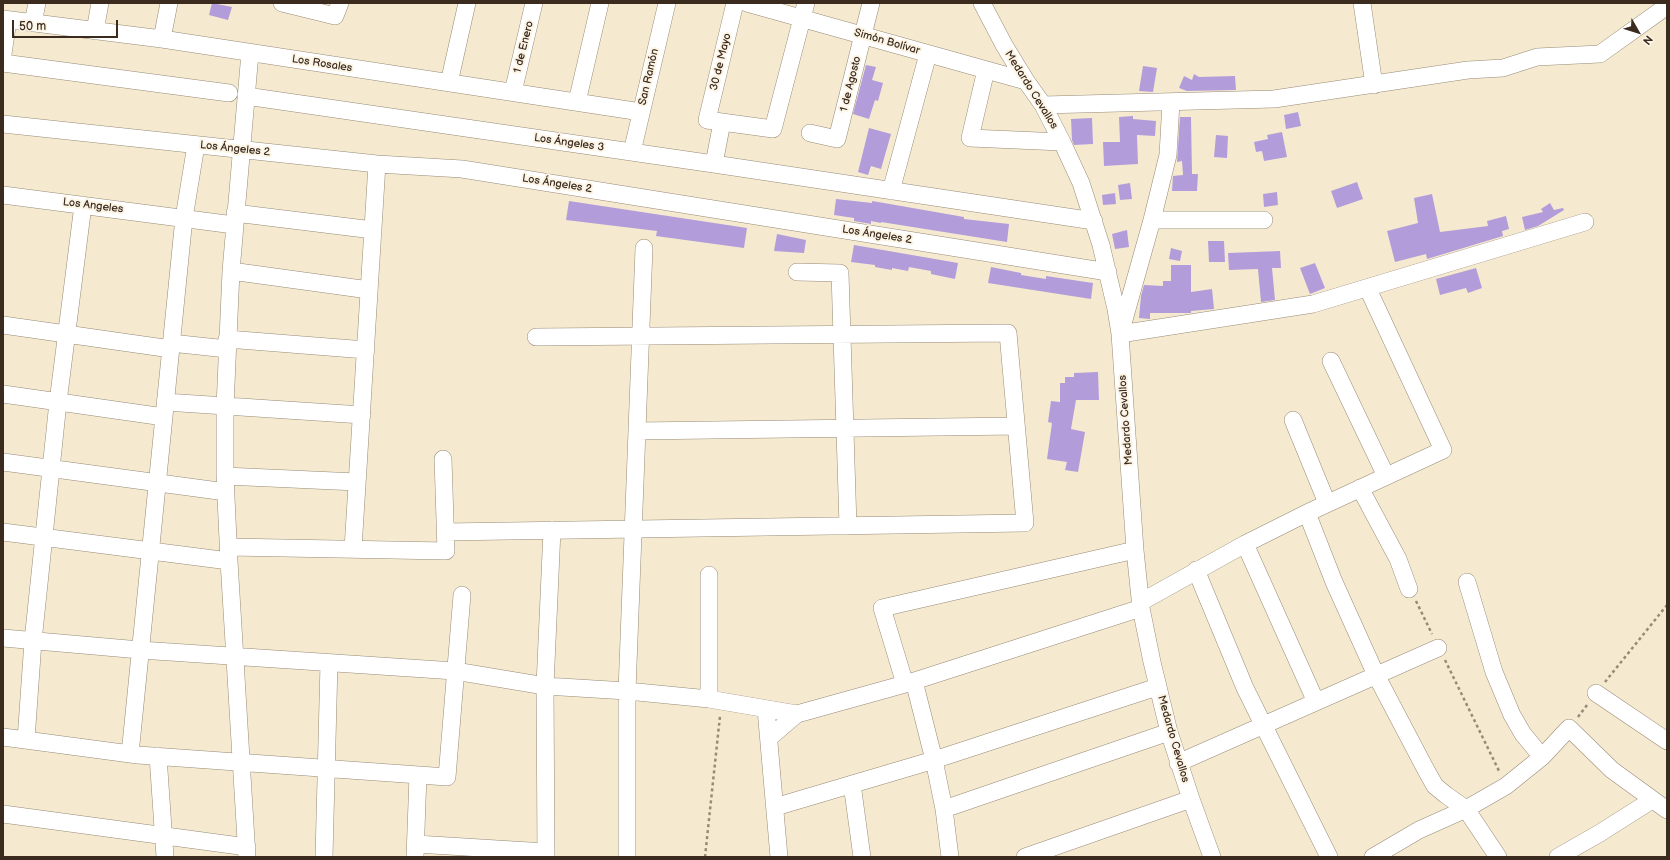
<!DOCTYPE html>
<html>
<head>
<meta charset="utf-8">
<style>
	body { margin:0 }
	#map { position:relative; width:1670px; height:860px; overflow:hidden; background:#f5ead0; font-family:"Balsamiq Sans",sans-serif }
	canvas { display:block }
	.frame { position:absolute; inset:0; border:4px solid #3b2a1e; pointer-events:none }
	.north { position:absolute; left:1618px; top:12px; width:40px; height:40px; -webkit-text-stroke:3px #fcf5e5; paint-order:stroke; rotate:129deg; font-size:11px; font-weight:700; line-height:16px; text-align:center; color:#3b2a1e }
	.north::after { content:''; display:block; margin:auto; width:14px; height:18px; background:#3b2a1e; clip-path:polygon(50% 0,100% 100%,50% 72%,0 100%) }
	.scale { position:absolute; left:12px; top:20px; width:106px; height:18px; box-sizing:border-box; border:2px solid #3b2a1e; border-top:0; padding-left:5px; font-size:12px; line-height:14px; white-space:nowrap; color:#3b2a1e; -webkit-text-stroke:3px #fcf5e5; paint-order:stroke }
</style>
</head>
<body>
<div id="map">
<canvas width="1670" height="860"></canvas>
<div class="frame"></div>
<div class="north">N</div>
<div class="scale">50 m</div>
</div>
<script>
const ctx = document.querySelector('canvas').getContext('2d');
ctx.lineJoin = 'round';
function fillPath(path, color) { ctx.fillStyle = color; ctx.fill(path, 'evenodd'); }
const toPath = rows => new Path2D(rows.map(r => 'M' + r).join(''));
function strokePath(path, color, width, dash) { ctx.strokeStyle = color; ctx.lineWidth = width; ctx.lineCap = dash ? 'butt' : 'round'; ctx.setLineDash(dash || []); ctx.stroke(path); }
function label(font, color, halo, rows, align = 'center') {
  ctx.font = font + ' "Balsamiq Sans",sans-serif'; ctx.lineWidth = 4; ctx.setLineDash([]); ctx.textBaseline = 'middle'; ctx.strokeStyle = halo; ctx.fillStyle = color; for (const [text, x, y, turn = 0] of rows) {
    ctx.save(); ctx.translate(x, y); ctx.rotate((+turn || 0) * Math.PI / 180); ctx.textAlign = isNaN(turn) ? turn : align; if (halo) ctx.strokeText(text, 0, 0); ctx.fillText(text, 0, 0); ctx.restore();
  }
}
fillPath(toPath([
	[212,3,232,7,228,20,209,15],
	[866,65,876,67,872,80,883,83,878,101,875,100,869,119,853,114],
	[1143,66,1157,68,1153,92,1139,91],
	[1194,74,1199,77,1235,76,1236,90,1187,91,1179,88,1184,76,1192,80],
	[1298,112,1301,126,1286,129,1284,115],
	[1133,116,1133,119,1156,121,1155,136,1137,135,1138,164,1104,166,1103,142,1120,142,1119,117],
	[1180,117,1191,117,1192,174,1198,174,1197,191,1172,191,1173,176,1183,175,1182,161,1177,162],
	[1092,118,1093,144,1074,145,1072,140,1071,119],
	[869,128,891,134,881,169,871,166,868,175,858,172],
	[1282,132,1287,157,1264,161,1262,151,1256,152,1254,142,1268,139,1267,135],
	[1216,135,1228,136,1227,158,1214,157],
	[1357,182,1363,199,1337,208,1331,191],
	[1130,183,1132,199,1120,200,1118,185],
	[1277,192,1278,205,1264,207,1263,194],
	[1115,193,1116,204,1103,205,1102,195],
	[1432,194,1440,232,1488,226,1487,221,1506,216,1509,229,1502,231,1503,236,1427,259,1426,254,1395,262,1387,231,1418,223,1414,198],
	[836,199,872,203,872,201,884,203,964,217,964,219,1009,224,1007,242,881,222,881,223,871,221,871,224,854,221,854,218,834,215],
	[569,201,747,228,744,248,656,236,657,231,566,220],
	[1550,203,1554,210,1563,208,1564,210,1538,226,1525,230,1522,217,1543,212,1541,209],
	[1127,230,1129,247,1115,249,1112,234],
	[777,234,806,240,804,253,774,251],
	[1208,241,1224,241,1225,262,1209,262],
	[854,245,958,263,955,279,931,274,931,271,909,267,908,271,892,268,892,270,875,267,875,265,851,262],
	[1171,248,1182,251,1180,261,1169,259],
	[1280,251,1281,268,1272,268,1275,300,1261,302,1258,269,1229,270,1228,253],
	[1315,263,1325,288,1310,294,1300,268],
	[1171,265,1191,265,1191,292,1212,289,1214,309,1191,311,1191,313,1150,313,1150,319,1139,318,1141,296,1144,285,1163,286,1163,281,1171,281],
	[991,267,1021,273,1021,275,1046,279,1046,276,1093,283,1091,299,988,283],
	[1476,268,1482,288,1468,293,1466,288,1440,295,1436,279],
	[1098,372,1099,400,1076,400,1071,429,1085,432,1078,472,1065,470,1067,462,1047,459,1052,423,1048,422,1051,401,1060,402,1060,383,1065,383,1065,377,1074,377,1074,373]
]), '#b39cda');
const minor = toPath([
	[282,3,335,16,340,3],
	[735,3,707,120,773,129,806,3],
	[747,3,1026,81],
	[982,3,1004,45,1026,81,1043,105,1062,142,1081,183,1101,245,1116,309,1120,334,1135,550,1141,608,1152,662,1169,732,1191,799,1212,857],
	[1362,3,1374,85],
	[3,19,162,39,641,112],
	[33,23,37,3],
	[95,31,100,3],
	[162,39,169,3],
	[3,54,8,20],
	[3,63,229,93],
	[986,70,970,138,1062,142],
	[449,83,467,3],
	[513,92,534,3],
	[246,96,714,164,1094,221],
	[577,102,600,3],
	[1171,102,1168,155,1152,220,1120,334,1313,304,1585,222],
	[1043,105,1274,99,1468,70,1503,68,1537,57,1600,54,1667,6],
	[3,124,377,164,462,169,1108,272],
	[810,133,837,139,871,3],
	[632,152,667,3],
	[714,164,722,122],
	[891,191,928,54],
	[3,195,234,225],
	[235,213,373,230],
	[1152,220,1264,220],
	[231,271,369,290],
	[797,272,840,273,848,526],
	[3,325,171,349],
	[227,339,366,350],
	[171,343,227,349],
	[1331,361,1386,476],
	[3,394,164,417],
	[165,402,362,415],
	[1293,420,1327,503],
	[637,431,1016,426],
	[3,462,226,492],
	[225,476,357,482],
	[1360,488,1398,559,1409,589],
	[1307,513,1334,582,1376,675,1426,770,1435,786,1446,795,1466,809,1498,857],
	[3,532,229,561],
	[445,532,1025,523,1008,333,536,337],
	[1245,544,1316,702],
	[229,547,446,551,443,459],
	[353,549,377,164],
	[1196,570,1245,688,1329,857],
	[709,575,709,699],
	[1467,582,1494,672,1512,715,1523,734,1542,757],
	[1141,602,1245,544,1307,513,1443,450,1368,289],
	[3,638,140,650,455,671,545,686,627,691,709,699,797,714],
	[914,681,934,760,944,809,950,857],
	[905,684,882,608,1135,550],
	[1596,693,1667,741],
	[766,709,779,857],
	[3,737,138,755,447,777,462,595],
	[769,738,797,714,905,684,1141,608],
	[26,740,33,641,58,402,83,205],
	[130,754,184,218,196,145],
	[158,756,165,857],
	[1178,763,1438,648],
	[852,784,862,857],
	[775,807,934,760,1157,687],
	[944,809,1169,732],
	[3,814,247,847],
	[416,844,546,852],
	[247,857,229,561,225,476,225,407,231,271,250,53],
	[324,857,329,663],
	[415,857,418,775],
	[546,857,545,686,552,530],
	[627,857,627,691,644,248],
	[1025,857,1191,799],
	[1373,857,1419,830,1466,809,1506,786,1542,757,1569,728,1612,770,1667,810],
	[1558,857,1600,833,1652,800]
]);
strokePath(minor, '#988a77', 18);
strokePath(toPath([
	[1416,601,1432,634],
	[1445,660,1500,773],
	[1605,682,1667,605],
	[1578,717,1587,705],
	[705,857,720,716]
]), '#988a77', 2.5, [3, 3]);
strokePath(minor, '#fff', 17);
label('11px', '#3b2a1e', '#fcf5e5', [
	["Simón Bolívar",887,42,16],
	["1 de Enero",524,47,-76],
	["30 de Mayo",721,62,-76],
	["Los Rosales",322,64,9],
	["San Ramón",649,77,-77],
	["1 de Agosto",851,84,-76],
	["Medardo Cevallos",1031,90,58],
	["Los Ángeles 3",569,143,8],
	["Los Ángeles 2",235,149,6],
	["Los Ángeles 2",557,184,9],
	["Los Angeles",93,206,7],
	["Los Ángeles 2",877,235,9],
	["Medardo Cevallos",1126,420,-94],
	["Medardo Cevallos",1173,739,74]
]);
</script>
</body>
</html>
